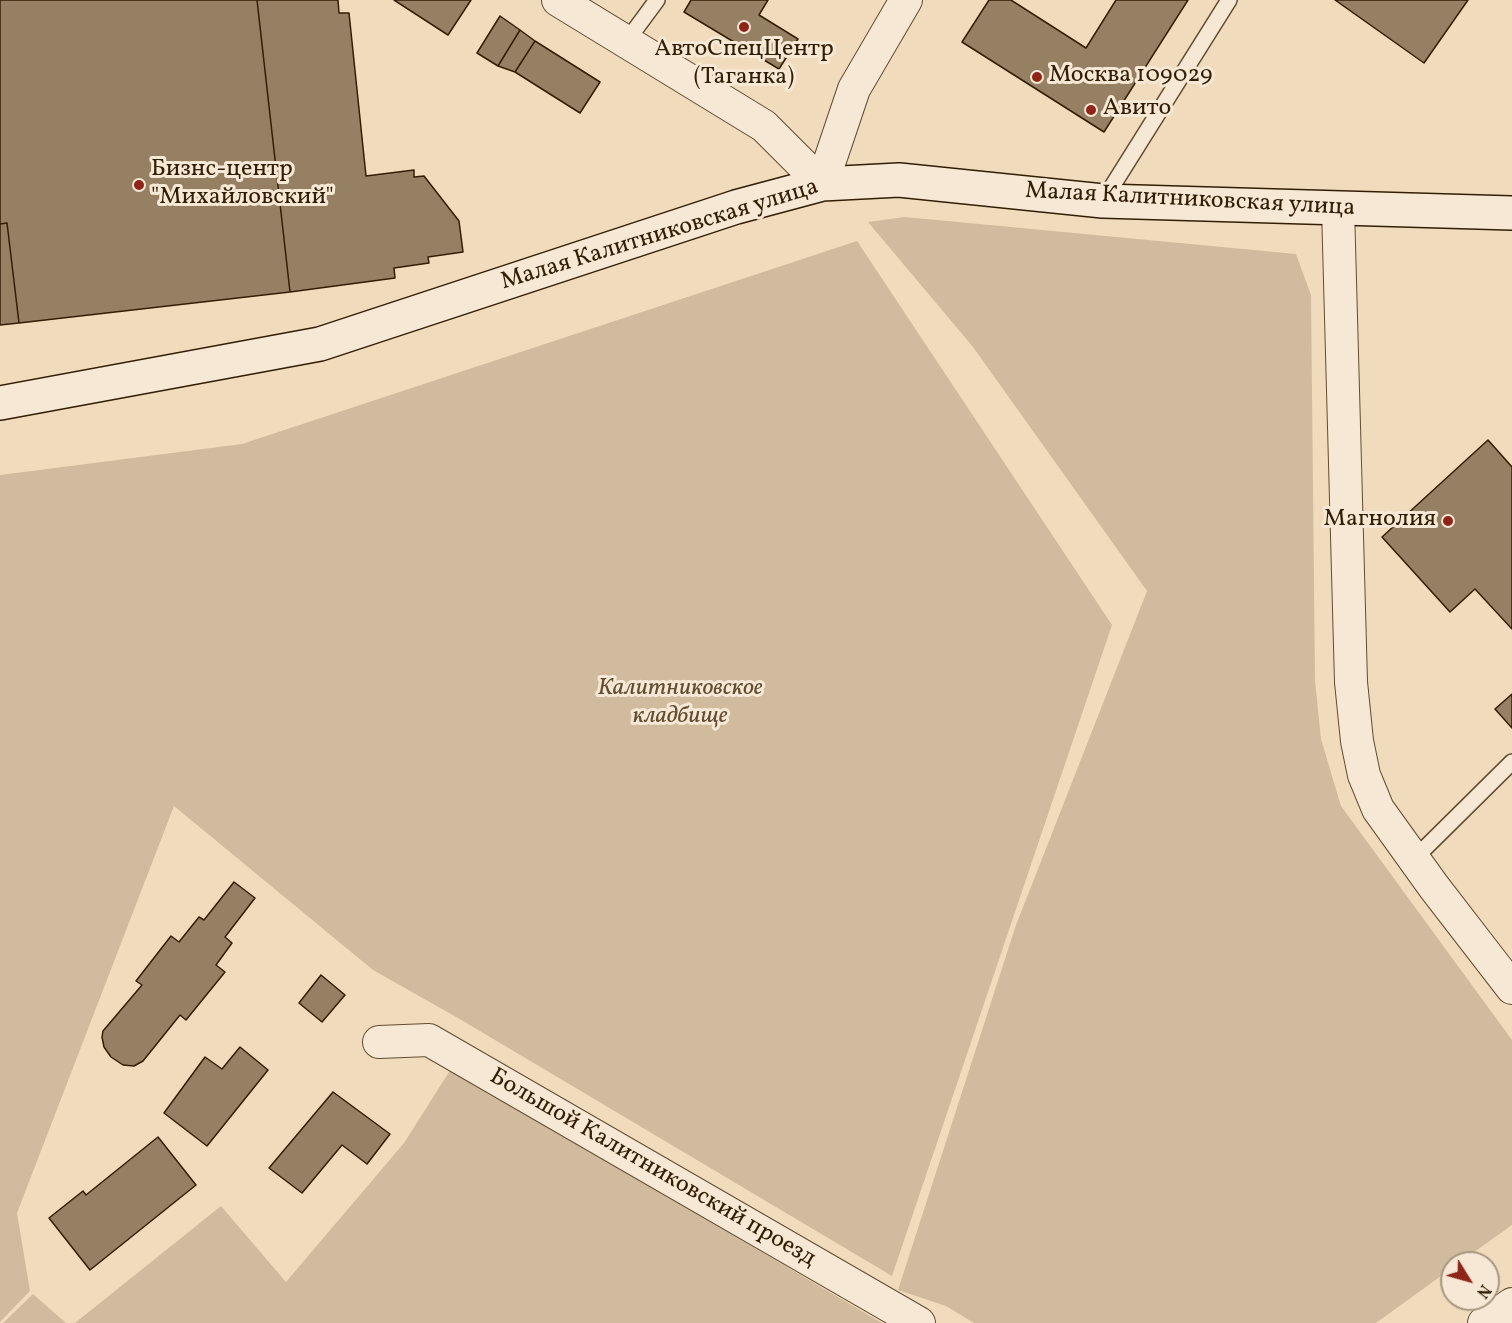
<!DOCTYPE html>
<html>
<head>
<meta charset="utf-8">
<style>
	body { margin:0 }
	#map { position:relative; width:1512px; height:1323px; overflow:hidden; background:#f1dbbd; font-family:Vollkorn,serif }
	canvas { display:block }
	.north { position:absolute; left:1440px; top:1251px; width:60px; height:60px; box-sizing:border-box; background:#f6e8d4; border:2px solid #a89781; border-radius:50%; rotate:127deg; font-size:16px; font-weight:700; line-height:24px; text-align:center; color:#321e04 }
	.north::after { content:''; display:block; margin:auto; width:21px; height:27px; background:#8f2418; clip-path:polygon(50% 0,100% 100%,50% 72%,0 100%) }
</style>
</head>
<body>
<div id="map">
<canvas width="1512" height="1323"></canvas>
<div class="north">N</div>
</div>
<script>
const ctx = document.querySelector('canvas').getContext('2d');
ctx.lineJoin = 'round';
function fillPath(path, color) { ctx.fillStyle = color; ctx.fill(path, 'evenodd'); }
const toPath = rows => new Path2D(rows.map(r => 'M' + r).join(''));
function strokePath(path, color, width, dash) { ctx.strokeStyle = color; ctx.lineWidth = width; ctx.lineCap = dash ? 'butt' : 'round'; ctx.setLineDash(dash || []); ctx.stroke(path); }
function label(font, color, halo, rows, align = 'center') {
  ctx.font = font + ' Vollkorn,serif'; ctx.lineWidth = 6; ctx.setLineDash([]); ctx.textBaseline = 'middle'; ctx.strokeStyle = halo; ctx.fillStyle = color; for (const [text, x, y, turn = 0] of rows) {
    ctx.save(); ctx.translate(x, y); ctx.rotate((+turn || 0) * Math.PI / 180); ctx.textAlign = isNaN(turn) ? turn : align; if (halo) ctx.strokeText(text, 0, 0); ctx.fillText(text, 0, 0); ctx.restore();
  }
}
fillPath(toPath([
	[905,217,1296,254,1311,295,1315,681,1321,739,1341,806,1512,1040,1512,1225,1459,1263,1452,1263,1452,1268,1376,1323,974,1323,946,1306,898,1290,1016,925,1147,591,973,347,868,222],
	[857,241,1112,625,892,1276,458,1018,373,970,174,806,17,1213,30,1291,0,1322,0,475,242,444],
	[451,1069,882,1323,75,1323,221,1206,286,1282,404,1143],
	[33,1294,66,1323,3,1323]
]), '#d1bb9e');
const building = toPath([
	[0,0,257,0,290,292,19,323,7,223,0,224,0,0],
	[257,0,338,0,339,13,349,13,366,176,414,170,414,177,424,176,459,221,463,252,428,257,429,263,394,268,395,278,290,292,257,0],
	[394,0,471,0,448,35,394,0],
	[691,0,768,0,759,15,798,39,779,69,684,12,691,0],
	[989,0,1011,0,1086,48,1116,0,1188,0,1104,132,962,42,989,0],
	[1335,0,1468,0,1424,63,1335,0],
	[500,16,520,30,498,66,477,53,500,16],
	[520,30,535,41,515,72,498,66,520,30],
	[535,41,600,82,580,113,515,72,535,41],
	[7,223,19,323,0,325,0,224,7,223],
	[1488,440,1512,467,1512,629,1475,589,1450,612,1382,537,1488,440],
	[1512,694,1512,728,1495,709,1512,694],
	[234,882,255,898,225,937,232,943,216,965,225,972,186,1020,180,1015,143,1061,134,1066,123,1065,111,1057,104,1047,102,1037,103,1031,142,985,136,981,171,936,179,942,199,917,204,920,234,882],
	[321,975,345,995,322,1022,299,1003,321,975],
	[240,1047,268,1070,207,1146,164,1113,205,1057,222,1069,240,1047],
	[333,1092,390,1134,367,1164,342,1145,302,1193,269,1168,333,1092],
	[158,1137,196,1185,90,1270,49,1218,83,1191,86,1195,158,1137]
]);
fillPath(building, '#958064');
strokePath(building, '#321e04', 1.5);
const lane = toPath([
	[626,42,657,0],
	[1103,201,1229,0],
	[1414,859,1512,762]
]);
const street = toPath([
	[558,0,764,126,822,184,854,89,906,0],
	[1338,208,1351,682,1357,741,1364,775,1378,809,1434,887,1512,988],
	[379,1042,429,1040,919,1323],
	[1484,1323,1512,1304]
]);
const secondary = toPath([
	[0,403,320,344,736,207,822,184,899,180,1103,201,1512,213]
]);
strokePath(lane, '#624d32', 18);
strokePath(street, '#624d32', 34);
strokePath(secondary, '#321e04', 36);
strokePath(lane, '#f6e8d4', 15);
strokePath(street, '#f6e8d4', 32);
strokePath(secondary, '#f6e8d4', 33);
for (const [x, y, r, color] of [
	[744,27,6,"#8f2418"],
	[1037,77,6,"#8f2418"],
	[1091,110,6,"#8f2418"],
	[139,185,6,"#8f2418"],
	[1448,521,6,"#8f2418"]
]) { const dot = new Path2D(); dot.arc(x, y, r, 0, 2 * Math.PI); ctx.fillStyle = color; ctx.fill(dot); strokePath(dot, '#f6e8d4', 2); }
label('24px', '#321e04', '#f6e8d4', [
	["АвтоСпецЦентр",744,51,"center"],
	["(Таганка)",744,79,"center"],
	["Москва 109029",1049,77],
	["Авито",1103,110],
	["Бизнс-центр",151,171],
	["\"Михайловский\"",151,199],
	["Магнолия",1436,521,"right"]
], 'left');
label('24px', '#321e04', '#f6e8d4', [
	["Малая Калитниковская улица",1190,201,3],
	["Малая Калитниковская улица",660,236,-17],
	["Большой Калитниковский проезд",652,1169,30]
]);
label('italic 24px', '#624d32', '#f6e8d4', [
	["Калитниковское",680,690],
	["кладбище",680,718]
]);
</script>
</body>
</html>
